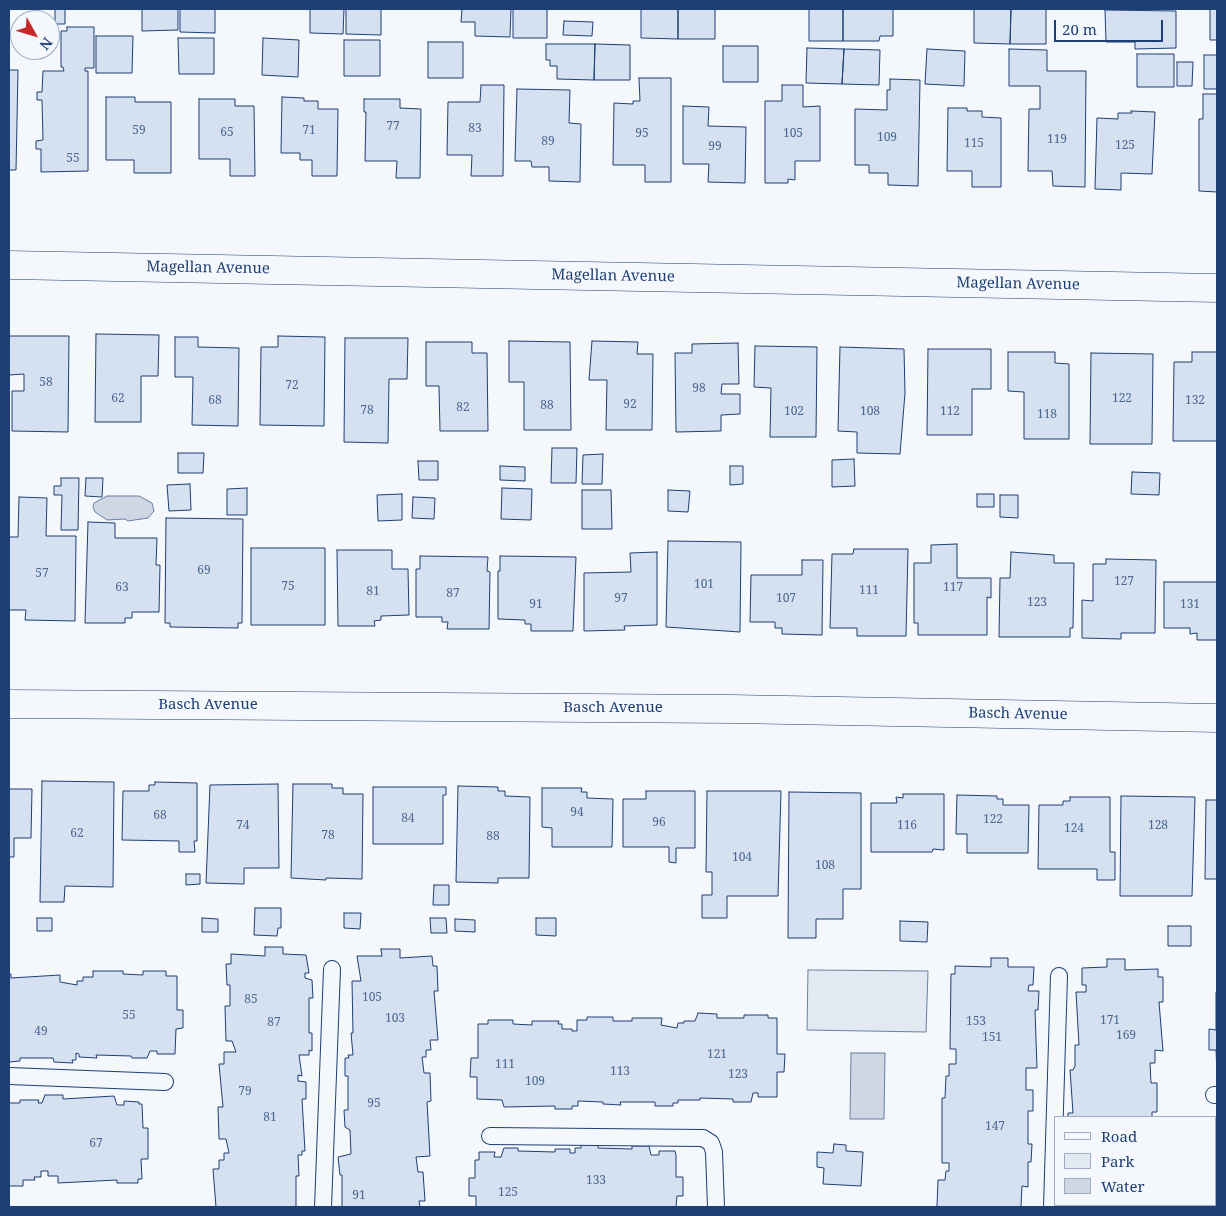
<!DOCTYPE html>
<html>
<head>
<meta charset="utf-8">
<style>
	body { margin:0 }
	#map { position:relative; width:1226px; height:1216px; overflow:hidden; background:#f4f7fb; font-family:"Noto Serif",serif }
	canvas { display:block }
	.frame { position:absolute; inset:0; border:10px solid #1d3f73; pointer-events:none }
	.legend { position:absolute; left:1054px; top:1116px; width:162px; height:90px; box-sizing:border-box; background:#f4f7fb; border:1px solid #9eadc5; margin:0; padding:6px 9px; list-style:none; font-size:15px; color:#1d3f73 }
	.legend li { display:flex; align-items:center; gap:10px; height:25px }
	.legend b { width:25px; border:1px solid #9eadc5 }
	.north { position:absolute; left:10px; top:10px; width:50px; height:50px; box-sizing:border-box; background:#f4f7fb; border:1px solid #9eadc5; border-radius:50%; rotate:129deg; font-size:14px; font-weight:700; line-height:20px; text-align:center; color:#1d3f73 }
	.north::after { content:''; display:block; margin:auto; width:18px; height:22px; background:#c62828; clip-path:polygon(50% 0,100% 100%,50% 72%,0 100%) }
	.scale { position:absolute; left:1054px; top:20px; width:109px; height:22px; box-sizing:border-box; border:2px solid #1d3f73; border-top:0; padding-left:6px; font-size:15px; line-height:18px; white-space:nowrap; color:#1d3f73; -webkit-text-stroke:4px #f4f7fb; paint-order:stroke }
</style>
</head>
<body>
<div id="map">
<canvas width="1226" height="1216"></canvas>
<div class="frame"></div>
<ul class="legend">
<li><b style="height:6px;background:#f4f7fb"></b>Road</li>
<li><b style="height:14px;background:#e3e9f0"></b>Park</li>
<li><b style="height:14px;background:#cfd7e4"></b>Water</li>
</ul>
<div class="north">N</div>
<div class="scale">20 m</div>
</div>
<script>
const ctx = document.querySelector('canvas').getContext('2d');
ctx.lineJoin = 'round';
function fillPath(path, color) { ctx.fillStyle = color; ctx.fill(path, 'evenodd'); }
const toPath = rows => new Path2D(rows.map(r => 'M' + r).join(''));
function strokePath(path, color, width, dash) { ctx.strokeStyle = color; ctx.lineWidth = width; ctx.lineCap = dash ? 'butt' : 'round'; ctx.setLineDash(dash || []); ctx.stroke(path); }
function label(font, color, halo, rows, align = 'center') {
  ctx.font = font + ' "Noto Serif",serif'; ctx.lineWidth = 4; ctx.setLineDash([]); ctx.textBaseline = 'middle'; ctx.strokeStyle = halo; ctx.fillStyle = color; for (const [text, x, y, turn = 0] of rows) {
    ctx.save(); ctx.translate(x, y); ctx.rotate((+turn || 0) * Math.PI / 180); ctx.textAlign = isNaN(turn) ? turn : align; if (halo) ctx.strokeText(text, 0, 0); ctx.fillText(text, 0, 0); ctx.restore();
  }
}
const green = toPath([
	[808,970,928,971,926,1032,807,1030,808,970]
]);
fillPath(green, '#e3e9f0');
strokePath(green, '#687fa3', 1);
const water = toPath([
	[107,496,139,496,152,503,154,511,148,518,128,521,125,519,107,520,95,512,93,507,94,503,107,496],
	[851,1053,885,1053,884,1119,850,1119,851,1053]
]);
fillPath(water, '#cfd7e4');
strokePath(water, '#687fa3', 1);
const building = toPath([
	[55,9,65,9,65,24,55,24,55,9],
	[142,9,178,9,178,30,142,31,142,9],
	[180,9,215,9,215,33,180,32,180,9],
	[310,9,344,9,343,34,310,33,310,9],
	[346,9,381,9,381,35,346,34,346,9],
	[462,9,511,9,510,37,475,36,475,22,461,22,462,9],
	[513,9,547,9,547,38,513,38,513,9],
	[641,9,678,9,678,39,641,38,641,9],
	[678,9,715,9,715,39,678,39,678,9],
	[809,9,843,9,843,41,809,41,809,9],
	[843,9,893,9,893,36,880,36,879,41,843,41,843,9],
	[974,9,1011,9,1010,44,974,43,974,9],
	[1011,9,1046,9,1046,44,1010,44,1011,9],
	[1210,9,1217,9,1217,40,1210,40,1210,9],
	[1105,10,1176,11,1176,48,1135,49,1135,42,1106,42,1105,10],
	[564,21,593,22,592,36,563,35,564,21],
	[67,27,94,27,94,68,85,68,85,71,88,71,88,171,41,172,41,149,36,149,36,141,43,140,42,100,37,100,37,92,42,92,43,71,64,71,63,67,61,67,61,31,67,31,67,27],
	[96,36,133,36,132,73,96,73,96,36],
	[9,37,9,70,18,70,16,170,9,170,9,37],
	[178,38,214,38,214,74,179,74,178,38],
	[263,38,299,40,298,77,262,75,263,38],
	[344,40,380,40,380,76,344,76,344,40],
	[428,42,463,42,463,78,428,78,428,42],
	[546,44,595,44,594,80,557,79,557,66,550,66,550,60,546,60,546,44],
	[595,44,630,45,630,80,594,80,595,44],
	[723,46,758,46,758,82,723,82,723,46],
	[807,48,844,49,842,84,806,83,807,48],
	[844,49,880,50,879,85,842,84,844,49],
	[927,49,965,51,964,86,925,84,927,49],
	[1009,49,1047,50,1047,71,1086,71,1085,187,1053,186,1052,171,1028,171,1029,109,1040,109,1040,86,1009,86,1009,49],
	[1137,54,1174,54,1174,87,1137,87,1137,54],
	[1204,55,1217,55,1217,89,1204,89,1204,55],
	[1177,62,1193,62,1192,86,1177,86,1177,62],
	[639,78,671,78,671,182,645,182,645,165,613,165,614,103,633,104,633,101,640,101,639,78],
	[890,79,920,80,918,186,888,185,888,173,869,173,869,165,855,165,855,109,887,110,887,90,890,90,890,79],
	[481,85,504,85,503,176,471,176,472,155,447,155,448,102,480,102,481,85],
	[782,85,803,85,803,107,820,106,820,161,795,161,795,180,788,179,788,183,765,183,765,101,782,101,782,85],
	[517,89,570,90,569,123,581,124,580,182,549,181,549,167,532,167,531,161,515,161,517,89],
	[1203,94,1217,94,1217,192,1199,191,1199,119,1203,119,1203,94],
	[106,97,135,97,135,102,171,102,171,173,134,173,134,160,106,160,106,97],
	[282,97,304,98,304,101,318,101,318,109,338,109,337,176,312,176,312,160,300,160,300,153,281,153,282,97],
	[199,99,235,99,235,106,254,106,255,176,230,176,230,159,199,159,199,99],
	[364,99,400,99,400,108,421,109,420,178,396,178,397,161,365,161,366,112,364,112,364,99],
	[683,106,709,107,708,126,746,127,745,183,708,182,709,164,683,164,683,106],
	[948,108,967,108,967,111,982,111,982,117,1001,118,1001,187,972,187,972,171,947,171,948,108],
	[1131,111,1155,112,1152,174,1121,173,1121,190,1095,189,1097,118,1118,119,1118,113,1132,113,1131,111],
	[96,334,159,335,158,376,141,376,141,422,95,422,96,334],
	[9,336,69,336,68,432,12,431,12,391,24,391,24,374,9,375,9,336],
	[278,336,325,337,324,426,260,425,261,347,278,347,278,336],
	[175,337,198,337,198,347,239,348,238,426,192,425,193,377,175,377,175,337],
	[345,338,408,338,407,379,389,379,388,443,344,442,345,338],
	[509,341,570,342,571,430,524,430,524,382,509,382,509,341],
	[592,341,638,342,637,354,653,354,652,430,606,430,607,380,589,380,592,341],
	[426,342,472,342,472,353,487,353,488,431,440,431,439,386,426,386,426,342],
	[738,343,739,384,722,384,721,394,740,394,740,414,721,415,721,431,676,432,675,353,692,353,692,344,738,343],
	[755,346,817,347,816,437,770,437,771,388,754,387,755,346],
	[840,347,904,349,905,393,900,454,857,453,857,432,838,431,840,347],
	[928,349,991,349,991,389,972,389,972,435,927,435,928,349],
	[1008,352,1055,352,1055,363,1069,364,1069,439,1024,439,1024,392,1008,391,1008,352],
	[1192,352,1217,352,1217,441,1173,441,1174,362,1192,362,1192,352],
	[1091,353,1153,354,1152,444,1090,444,1091,353],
	[552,448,577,448,576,483,551,483,552,448],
	[178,453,204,453,203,473,178,473,178,453],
	[603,454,602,484,582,484,583,455,603,454],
	[854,459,855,486,832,487,832,460,854,459],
	[418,461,438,461,438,480,419,480,418,461],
	[500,466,525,467,525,481,500,480,500,466],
	[730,466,743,466,743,484,730,485,730,466],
	[1132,472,1160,473,1159,495,1131,494,1132,472],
	[61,478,79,478,78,530,61,530,62,495,54,495,54,486,61,486,61,478],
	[86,478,103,478,102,497,85,496,86,478],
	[190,484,191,510,169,511,167,485,190,484],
	[247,488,247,515,227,515,227,489,247,488],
	[502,488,532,489,531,520,501,519,502,488],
	[582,490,611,490,612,529,582,529,582,490],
	[668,490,690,491,688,512,668,511,668,490],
	[402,494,402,520,378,521,377,495,402,494],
	[977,494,994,494,994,507,977,507,977,494],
	[1000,495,1018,495,1018,518,1000,517,1000,495],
	[19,497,47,498,46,536,76,536,75,621,25,620,26,610,9,610,9,537,18,537,19,497],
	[413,497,435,498,434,519,412,518,413,497],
	[166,518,243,519,242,623,238,623,238,628,170,627,170,623,165,623,166,518],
	[88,522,115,523,115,538,157,538,156,565,160,565,159,612,132,612,132,618,125,618,125,623,85,623,88,522],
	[668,541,741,542,740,632,666,627,668,541],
	[957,544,957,578,991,578,991,598,987,597,987,635,918,635,918,623,914,623,914,563,931,563,931,545,957,544],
	[251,548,325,548,325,625,251,625,251,548],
	[854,549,908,549,906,636,857,636,857,628,830,628,832,554,853,554,854,549],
	[337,550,392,550,392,569,408,569,409,615,381,616,381,620,374,621,375,626,338,626,337,550],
	[657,552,657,625,624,626,625,630,584,631,584,573,631,572,630,553,657,552],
	[1011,552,1054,555,1054,563,1074,563,1073,628,1070,628,1070,637,999,637,1000,578,1010,578,1011,552],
	[420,556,488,557,487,571,490,572,489,629,447,629,448,622,442,622,442,617,416,617,416,569,420,569,420,556],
	[500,556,576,557,573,631,531,631,531,624,525,624,525,620,498,619,498,571,500,571,500,556],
	[1106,559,1156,560,1155,633,1121,633,1121,639,1082,638,1082,600,1093,601,1093,564,1106,564,1106,559],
	[802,560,823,560,822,635,782,634,782,628,775,628,775,622,750,622,751,575,802,575,802,560],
	[1164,582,1217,582,1217,640,1197,640,1197,633,1190,634,1190,628,1164,628,1164,582],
	[42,781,114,782,113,887,65,886,64,902,40,902,42,781],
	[155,782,197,783,197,841,194,841,195,852,179,852,179,841,122,840,123,791,149,791,149,785,155,785,155,782],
	[278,784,279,868,244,868,244,884,206,883,210,785,278,784],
	[293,784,332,784,332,788,343,788,343,794,363,794,362,879,326,878,326,880,291,878,293,784],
	[458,786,498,787,498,791,505,791,505,796,530,797,529,878,498,878,498,883,456,882,458,786],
	[373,787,446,787,446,795,443,795,443,844,373,844,373,787],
	[542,788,582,788,581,792,587,792,587,798,613,799,612,847,552,847,552,828,542,827,542,788],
	[9,789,32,789,31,838,14,838,14,857,9,857,9,789],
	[646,791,695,791,695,848,676,848,676,863,669,862,669,847,623,847,623,799,646,799,646,791],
	[707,791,781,791,778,896,727,896,727,918,702,918,702,895,712,895,712,872,706,872,707,791],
	[789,792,861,793,861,889,843,889,843,919,816,919,816,938,788,938,789,792],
	[903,794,944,794,944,850,933,849,932,852,871,852,871,803,897,803,896,797,903,798,903,794],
	[957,795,997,796,997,799,1003,799,1003,805,1029,805,1028,853,967,853,967,834,956,834,957,795],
	[1121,796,1195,797,1192,896,1120,896,1121,796],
	[1070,797,1110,797,1110,852,1115,852,1115,880,1097,880,1097,869,1038,869,1039,805,1063,805,1063,801,1070,801,1070,797],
	[1206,800,1217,800,1217,879,1205,879,1206,800],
	[186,874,200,874,200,884,186,885,186,874],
	[434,885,449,885,449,905,433,905,434,885],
	[255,908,281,908,281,928,278,928,277,936,254,935,255,908],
	[344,913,361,913,360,929,344,928,344,913],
	[37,918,52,918,52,931,37,931,37,918],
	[202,918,218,919,218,932,202,932,202,918],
	[430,918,446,918,447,933,431,933,430,918],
	[536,918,556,918,556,936,536,935,536,918],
	[455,919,475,920,475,932,455,931,455,919],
	[900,921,928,922,927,942,900,941,900,921],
	[1168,926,1191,926,1191,946,1168,946,1168,926],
	[265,947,283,947,283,954,306,955,309,973,305,973,305,978,312,980,313,998,309,998,309,1033,312,1033,312,1051,309,1050,309,1055,299,1055,302,1076,298,1075,298,1081,306,1082,306,1099,302,1099,305,1151,302,1151,302,1155,298,1155,299,1176,296,1176,296,1207,216,1207,213,1169,219,1169,219,1160,224,1160,224,1153,229,1153,226,1139,219,1139,218,1107,223,1107,219,1064,224,1064,224,1052,236,1052,232,1041,226,1041,225,1006,230,1006,230,985,227,985,226,964,231,964,231,954,265,956,265,947],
	[381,949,400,949,400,958,432,956,433,966,437,966,438,991,434,991,438,1040,430,1040,431,1050,426,1050,426,1057,422,1057,424,1073,430,1073,431,1101,427,1102,430,1156,416,1157,418,1172,423,1172,425,1201,419,1201,420,1207,342,1207,342,1175,340,1175,338,1157,351,1154,350,1130,345,1127,344,1110,348,1110,348,1076,345,1076,345,1058,349,1058,348,1055,353,1055,351,1033,353,1033,352,981,361,981,357,956,382,956,381,949],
	[991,958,1008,958,1008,967,1034,967,1033,985,1029,985,1028,991,1039,991,1038,1010,1035,1010,1037,1068,1026,1068,1026,1090,1033,1090,1033,1111,1028,1111,1028,1144,1032,1144,1031,1162,1028,1162,1028,1187,1022,1186,1021,1207,933,1207,937,1206,938,1180,945,1180,946,1171,949,1171,949,1163,942,1163,942,1098,945,1098,946,1076,949,1076,949,1064,956,1064,956,1049,950,1049,951,974,955,974,955,966,991,967,991,958],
	[1107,959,1125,959,1125,970,1158,969,1158,977,1163,977,1163,1002,1159,1002,1163,1051,1155,1050,1155,1063,1150,1063,1151,1083,1157,1083,1157,1112,1152,1112,1152,1117,1068,1117,1068,1113,1073,1113,1070,1070,1073,1070,1075,1066,1075,1045,1079,1045,1076,992,1086,992,1086,985,1082,985,1082,968,1107,967,1107,959],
	[93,971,123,971,123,974,143,975,143,971,166,971,166,976,177,976,177,1010,183,1010,183,1028,176,1029,175,1054,157,1054,157,1051,150,1051,147,1058,132,1058,131,1056,96,1055,97,1058,79,1057,79,1054,76,1053,76,1060,72,1060,73,1063,54,1062,53,1058,20,1058,20,1061,9,1062,9,974,11,974,11,978,60,975,60,982,77,985,77,981,83,981,83,977,93,977,93,971],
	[1216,993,1217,993,1217,1073,1216,1050,1209,1050,1209,1029,1216,1030,1216,993],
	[698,1013,717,1014,717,1018,744,1018,744,1015,768,1015,768,1018,777,1018,777,1054,785,1054,784,1072,777,1072,777,1097,758,1097,758,1093,753,1093,751,1102,733,1102,733,1099,700,1098,700,1100,678,1100,678,1103,673,1103,673,1106,655,1106,655,1102,620,1102,621,1105,603,1104,603,1102,578,1101,578,1106,572,1106,572,1109,555,1109,555,1106,504,1107,502,1100,477,1099,477,1077,470,1077,471,1058,478,1058,478,1024,488,1024,488,1020,513,1020,513,1024,532,1025,532,1021,559,1021,558,1024,562,1024,562,1029,572,1029,572,1031,577,1031,577,1020,587,1020,587,1017,613,1017,613,1021,632,1021,632,1018,662,1018,661,1025,677,1028,678,1023,684,1023,684,1021,695,1021,698,1013],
	[45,1095,63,1095,63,1099,114,1096,117,1105,124,1105,124,1101,139,1102,139,1104,142,1104,143,1128,148,1128,148,1159,141,1159,142,1179,138,1179,138,1183,117,1183,117,1180,58,1183,58,1176,48,1176,48,1171,41,1171,41,1177,34,1177,35,1180,23,1180,23,1186,9,1186,9,1103,20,1103,20,1100,39,1100,38,1103,42,1103,45,1095],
	[1215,1117,1217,1117,1217,1207,1205,1207,1205,1205,1215,1205,1215,1117],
	[581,1144,598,1145,598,1148,632,1149,632,1146,649,1146,651,1155,659,1155,659,1151,675,1151,676,1155,676,1177,683,1177,683,1196,677,1196,676,1207,476,1207,476,1196,469,1196,469,1178,475,1178,475,1160,479,1160,479,1152,495,1152,494,1157,501,1157,504,1148,518,1148,518,1151,555,1152,555,1149,570,1149,570,1153,575,1153,575,1148,581,1148,581,1144],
	[834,1144,846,1145,846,1151,863,1152,861,1186,823,1184,824,1168,817,1167,817,1152,833,1153,834,1144],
	[1067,1205,1151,1205,1151,1207,1067,1207,1067,1205]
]);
fillPath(building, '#d5e0f0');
strokePath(building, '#1d3f73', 1);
const lane = toPath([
	[9,1076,165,1082],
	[1214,1095,1217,1095],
	[490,1136,703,1138,711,1143,714,1152,716,1207],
	[323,1207,332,969],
	[1052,1207,1059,976]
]);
const street = toPath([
	[9,265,1217,288],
	[9,704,732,709,1217,718]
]);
strokePath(lane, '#1d3f73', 18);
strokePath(street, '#1d3f73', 29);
strokePath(lane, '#f4f7fb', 16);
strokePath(street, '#f4f7fb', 28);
label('12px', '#4b6792', null, [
	["77",393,127],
	["83",475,129],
	["59",139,131],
	["71",309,131],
	["65",227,133],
	["95",642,134],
	["105",793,134],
	["109",887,138],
	["119",1057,140],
	["89",548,142],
	["115",974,144],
	["125",1125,146],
	["99",715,147],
	["55",73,159],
	["58",46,383],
	["72",292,386],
	["98",699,389],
	["62",118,399],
	["122",1122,399],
	["68",215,401],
	["132",1195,401],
	["92",630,405],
	["88",547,406],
	["82",463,408],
	["78",367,411],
	["102",794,412],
	["108",870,412],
	["112",950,412],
	["118",1047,415],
	["69",204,571],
	["57",42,574],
	["127",1124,582],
	["101",704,585],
	["75",288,587],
	["63",122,588],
	["117",953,588],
	["111",869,591],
	["81",373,592],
	["87",453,594],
	["97",621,599],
	["107",786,599],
	["123",1037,603],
	["91",536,605],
	["131",1190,605],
	["94",577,813],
	["68",160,816],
	["84",408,819],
	["122",993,820],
	["96",659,823],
	["74",243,826],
	["116",907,826],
	["128",1158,826],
	["124",1074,829],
	["62",77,834],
	["78",328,836],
	["88",493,837],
	["104",742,858],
	["108",825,866],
	["105",372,998],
	["85",251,1000],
	["55",129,1016],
	["103",395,1019],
	["171",1110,1021],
	["153",976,1022],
	["87",274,1023],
	["49",41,1032],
	["169",1126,1036],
	["151",992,1038],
	["121",717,1055],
	["111",505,1065],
	["113",620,1072],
	["123",738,1075],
	["109",535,1082],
	["79",245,1092],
	["95",374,1104],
	["81",270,1118],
	["147",995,1127],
	["67",96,1144],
	["133",596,1181],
	["125",508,1193],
	["91",359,1196]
]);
label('15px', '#1d3f73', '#f4f7fb', [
	["Magellan Avenue",208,268,1],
	["Magellan Avenue",613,276,1],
	["Magellan Avenue",1018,284,1],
	["Basch Avenue",208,705],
	["Basch Avenue",613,708],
	["Basch Avenue",1018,714,1]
]);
</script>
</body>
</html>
